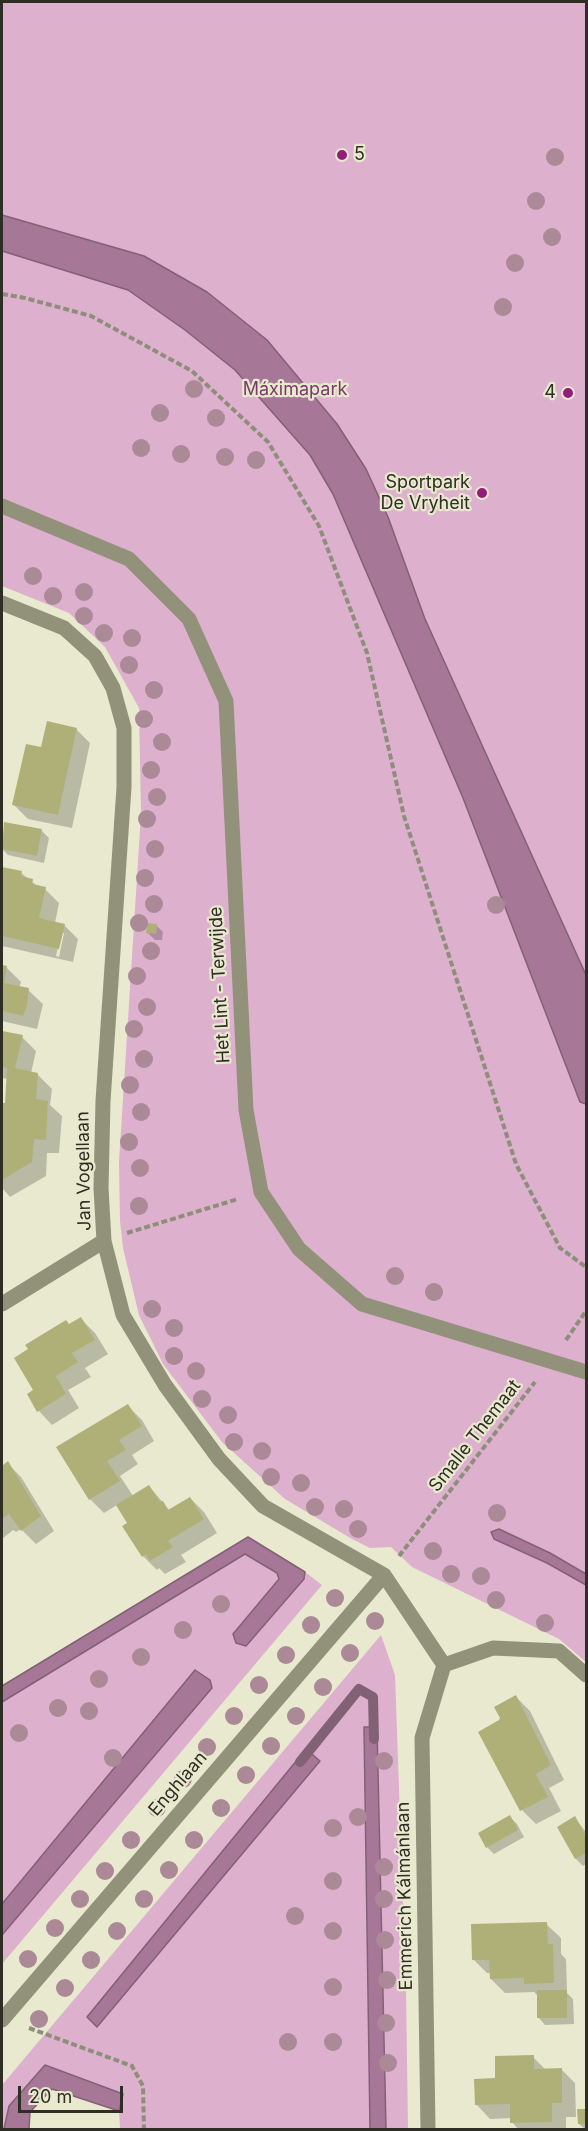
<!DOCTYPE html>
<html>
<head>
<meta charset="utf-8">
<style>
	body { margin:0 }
	#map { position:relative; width:588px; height:2131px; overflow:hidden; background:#e8e9ce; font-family:Inter,sans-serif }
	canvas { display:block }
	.frame { position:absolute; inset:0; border:3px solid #2e2e24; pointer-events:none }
	.scale { position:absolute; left:18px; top:2086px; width:105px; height:27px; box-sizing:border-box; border:3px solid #2e2e24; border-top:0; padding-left:8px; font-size:18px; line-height:21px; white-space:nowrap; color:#2e2e24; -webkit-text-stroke:4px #e8e9ce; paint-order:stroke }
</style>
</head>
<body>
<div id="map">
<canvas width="588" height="2131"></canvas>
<div class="frame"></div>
<div class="scale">20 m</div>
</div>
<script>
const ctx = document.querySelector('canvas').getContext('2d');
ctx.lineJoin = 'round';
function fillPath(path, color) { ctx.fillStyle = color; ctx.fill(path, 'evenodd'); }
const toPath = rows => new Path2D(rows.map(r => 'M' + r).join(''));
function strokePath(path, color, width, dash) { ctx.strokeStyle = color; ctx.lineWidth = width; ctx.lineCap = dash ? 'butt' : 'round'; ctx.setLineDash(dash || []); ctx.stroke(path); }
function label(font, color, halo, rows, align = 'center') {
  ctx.font = font + ' Inter,sans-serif'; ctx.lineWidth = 4.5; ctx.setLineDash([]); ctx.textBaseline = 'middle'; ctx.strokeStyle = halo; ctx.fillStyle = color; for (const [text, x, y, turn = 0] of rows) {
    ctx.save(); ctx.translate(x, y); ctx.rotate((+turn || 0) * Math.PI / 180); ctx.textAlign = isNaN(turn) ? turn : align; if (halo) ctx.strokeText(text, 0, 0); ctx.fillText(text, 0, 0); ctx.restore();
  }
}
fillPath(toPath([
	[2,2,586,2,586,1662,559,1639,412,1567,391,1547,370,1548,352,1539,285,1499,222,1442,163,1364,139,1315,123,1248,120,1221,119,1162,141,814,139,708,105,647,69,613,2,586],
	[245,1554,277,1573,279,1579,233,1634,304,1580,305,1572,322,1585,2,1964,2,1935,212,1688,210,1680,195,1670,2,1904,2,1702],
	[381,1635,395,1675,406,1988,408,2129,120,2129,119,2111,123,2094,46,2065,9,2106,4,2129,2,2130,2,2085]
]), '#ddb0ce');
const water = toPath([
	[2,215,144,256,207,292,267,340,337,424,366,469,388,517,425,619,586,975,586,1104,580,1102,463,798,333,494,310,455,235,370,185,330,128,290,2,251,2,215],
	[499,1529,550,1553,586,1574,586,1585,547,1563,494,1539,491,1532,499,1529],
	[248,1537,305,1572,304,1579,246,1646,236,1643,233,1634,279,1579,277,1573,245,1554,2,1702,2,1686,248,1537],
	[195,1670,210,1680,212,1688,2,1935,2,1904,195,1670],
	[364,1727,377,1727,386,2129,370,2129,364,1727],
	[306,1749,320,1761,97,2027,87,2017,306,1749],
	[45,2065,123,2094,119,2111,52,2089,30,2112,29,2129,4,2129,9,2106,45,2065]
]);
fillPath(water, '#a77798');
strokePath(water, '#836175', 1.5);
fillPath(toPath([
	[76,729,90,743,72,828,28,819,14,805,42,749],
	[6,824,42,831,49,838,44,863,8,855,2,849],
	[2,868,21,873,40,888,45,889,59,903,55,923,64,925,78,939,73,962,2,946],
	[61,933,64,933,59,957,56,956],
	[156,925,163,932,162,940,155,940,148,933],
	[2,967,7,968,21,982,19,988,28,990,43,1004,37,1029,2,1021],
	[2,1032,22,1037,36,1051,31,1073,38,1075,52,1089,50,1105,62,1116,59,1153,47,1153,46,1176,10,1197,2,1188,2,1104,6,1105,8,1079,2,1078],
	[81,1319,95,1333,108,1354,85,1368,91,1377,68,1390,79,1408,52,1425,39,1411,35,1390,70,1325],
	[128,1406,142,1420,154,1441,132,1455,138,1464,120,1476,133,1496,149,1486,170,1511,190,1498,204,1512,217,1533,181,1555,186,1562,165,1574,159,1568,157,1570,143,1556,129,1524,117,1505,104,1513,90,1499],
	[7,1463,21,1477,54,1531,36,1544,21,1529,16,1532,13,1530,2,1539,2,1468],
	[516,1697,530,1711,564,1780,549,1788,561,1811,536,1824,522,1810,480,1732,500,1721],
	[510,1817,517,1824,524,1837,494,1854,487,1847],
	[575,1818,586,1832,586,1864,583,1866,576,1859,559,1827],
	[546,1924,561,1938,561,1954,566,1959,567,1993,573,1999,574,2024,545,2025,538,2017,538,1996,534,1992,505,1993,491,1979,491,1973,487,1973,473,1959],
	[533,2057,546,2070,561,2069,575,2083,576,2117,566,2117,566,2130,519,2130,512,2122,512,2118,490,2119,476,2104,497,2080],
	[579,2110,586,2110,586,2130,579,2124]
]), '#0003');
strokePath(toPath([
	[300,1762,359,1689,373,1697,374,1739]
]), '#836175', 10);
fillPath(toPath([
	[47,721,77,728,58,815,12,805,26,744,41,747],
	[4,822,42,829,37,856,2,849],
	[2,867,22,871,21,876,33,879,32,884,46,887,39,918,65,924,59,949,2,936],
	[147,923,157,924,156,934,146,933],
	[2,965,7,966,4,983,29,988,27,1005,23,1016,2,1011],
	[2,1031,23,1035,15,1068,38,1073,36,1099,48,1101,46,1140,34,1139,32,1162,2,1180,2,1103,5,1103,7,1068,2,1067],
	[81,1317,95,1340,72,1353,78,1362,56,1376,66,1394,37,1412,27,1394,33,1390,14,1358,28,1349,25,1345,66,1320,69,1324],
	[128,1404,142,1426,119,1440,126,1450,107,1461,120,1481,89,1500,56,1447],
	[8,1461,41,1516,21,1531,9,1514,2,1519,2,1466],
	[149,1485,160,1502,163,1501,168,1510,190,1497,204,1519,168,1541,173,1547,150,1561,146,1554,142,1557,122,1526,127,1523,116,1505],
	[516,1695,551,1765,536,1774,548,1797,520,1811,478,1732,499,1720,500,1718,494,1707],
	[510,1815,518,1830,486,1848,478,1833],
	[575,1816,586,1836,586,1853,575,1859,557,1827],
	[547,1922,548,1944,553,1944,554,1983,524,1984,524,1978,490,1979,489,1960,472,1960,471,1924],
	[537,1990,567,1990,567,2018,537,2018],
	[534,2055,534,2069,562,2068,562,2103,552,2103,552,2122,510,2123,510,2104,475,2105,474,2079,495,2078,495,2056],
	[577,2109,586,2109,586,2124,578,2124]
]), '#afb078');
strokePath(toPath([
	[2,294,25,298,91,316,192,371,268,442,319,526,367,653,404,816,516,1164,560,1248,586,1267],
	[127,1233,238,1199],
	[566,1340,586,1311],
	[399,1556,535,1382],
	[29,2028,132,2066,143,2086,144,2130]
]), '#8e8e7b', 4, [6, 3]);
strokePath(toPath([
	[2,506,129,559,189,619,226,701,246,1110,261,1192,299,1249,362,1304,586,1372],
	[2,603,64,628,95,656,113,688,124,728,124,787,103,1101,101,1188,104,1241,123,1315,165,1385,219,1459,263,1506,384,1575,444,1665],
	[2,1304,104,1241],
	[444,1665,493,1648,559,1651,586,1675],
	[2,2020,384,1575],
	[428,2130,422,1738,444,1665]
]), '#92927b', 15);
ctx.fillStyle = '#ab8996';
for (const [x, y] of [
	[555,157],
	[536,201],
	[552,237],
	[515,263],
	[503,307],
	[194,389],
	[160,413],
	[216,418],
	[141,448],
	[181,454],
	[225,457],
	[256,460],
	[33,576],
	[84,592],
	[53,596],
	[84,616],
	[104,633],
	[132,638],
	[129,665],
	[154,690],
	[144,719],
	[162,742],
	[151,770],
	[157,797],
	[147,819],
	[155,849],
	[145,878],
	[154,904],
	[496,905],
	[139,923],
	[151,951],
	[137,976],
	[147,1007],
	[134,1029],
	[144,1059],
	[130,1085],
	[141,1112],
	[129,1142],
	[140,1168],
	[139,1206],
	[395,1276],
	[434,1292],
	[152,1309],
	[174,1328],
	[174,1356],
	[196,1371],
	[202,1399],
	[228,1415],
	[234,1442],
	[262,1451],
	[271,1477],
	[301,1483],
	[315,1507],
	[344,1509],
	[497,1513],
	[358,1529],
	[433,1551],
	[451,1574],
	[481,1576],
	[335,1598],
	[496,1600],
	[221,1604],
	[375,1621],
	[545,1623],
	[311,1625],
	[183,1630],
	[350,1653],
	[286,1655],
	[141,1657],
	[99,1679],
	[259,1685],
	[323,1687],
	[58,1708],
	[89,1711],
	[234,1716],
	[296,1716],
	[19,1733],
	[271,1746],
	[207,1747],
	[113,1758],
	[384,1761],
	[246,1775],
	[183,1779],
	[157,1808],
	[221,1808],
	[358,1817],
	[333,1828],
	[131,1840],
	[194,1840],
	[384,1867],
	[169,1870],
	[105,1871],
	[333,1881],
	[80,1899],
	[144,1899],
	[384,1899],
	[295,1916],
	[55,1928],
	[117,1931],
	[333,1931],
	[385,1940],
	[28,1959],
	[91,1960],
	[387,1980],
	[333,1987],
	[65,1988],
	[39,2019],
	[386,2023],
	[288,2042],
	[333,2042],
	[388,2063]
]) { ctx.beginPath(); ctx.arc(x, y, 9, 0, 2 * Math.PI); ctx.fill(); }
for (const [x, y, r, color] of [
	[342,155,6,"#941d7a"],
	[568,393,6,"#941d7a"],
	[482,493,6,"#941d7a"]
]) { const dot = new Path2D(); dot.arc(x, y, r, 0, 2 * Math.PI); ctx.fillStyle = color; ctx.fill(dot); strokePath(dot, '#e8e9ce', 2); }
label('18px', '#2e2e24', '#e8e9ce', [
	["5",354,155,"left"],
	["4",556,393],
	["Sportpark",470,483],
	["De Vryheit",470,504]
], 'right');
label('18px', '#793b68', '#e8e9ce', [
	["Máximapark",295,390]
]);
label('18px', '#2e2e24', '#e8e9ce', [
	["Het Lint - Terwijde",220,985,-93],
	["Jan Vogellaan",84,1171,-91],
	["Smalle Themaat",475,1436,-52],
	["Enghlaan",178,1784,-49],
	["Emmerich Kálmánlaan",405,1896,-91]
]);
</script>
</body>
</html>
